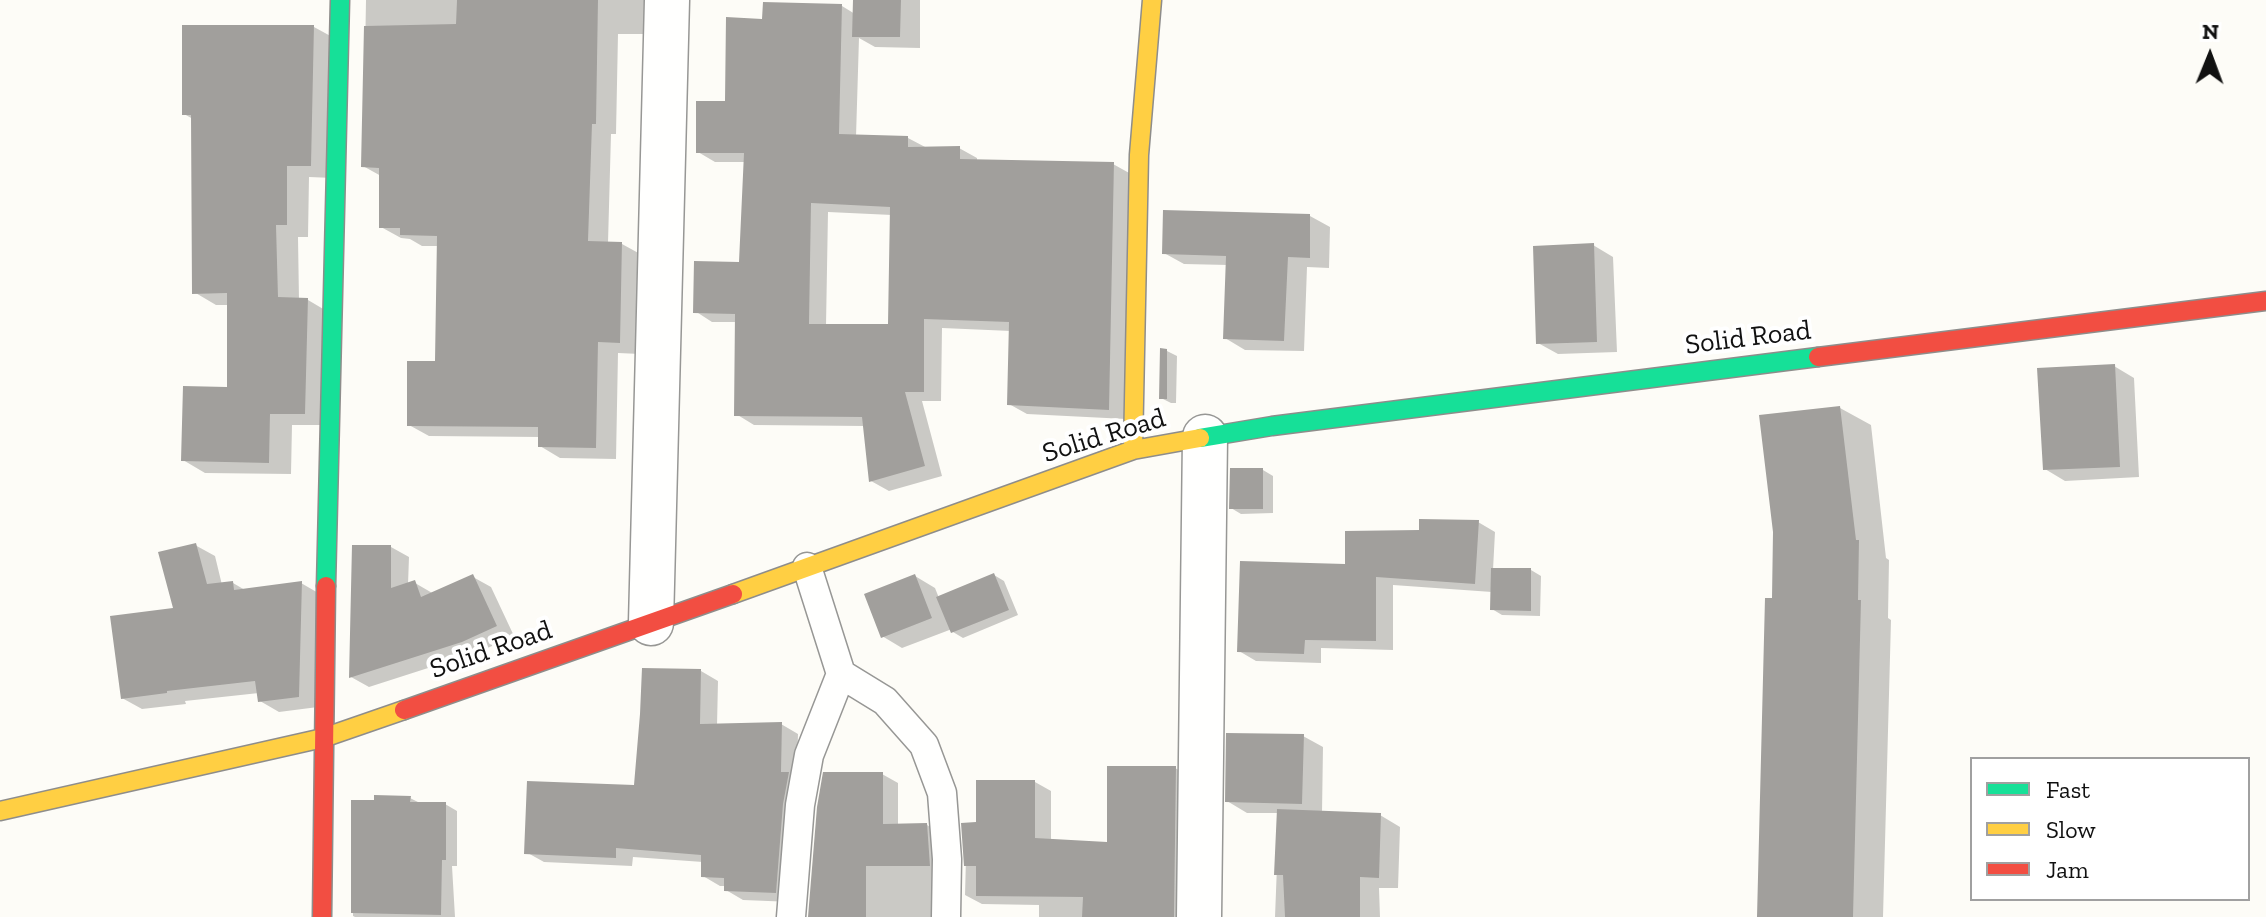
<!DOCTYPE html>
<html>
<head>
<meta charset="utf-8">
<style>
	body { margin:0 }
	#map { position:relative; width:2266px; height:917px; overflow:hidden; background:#fdfcf7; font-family:"Zilla Slab",serif }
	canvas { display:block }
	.legend { position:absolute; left:1970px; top:757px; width:280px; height:144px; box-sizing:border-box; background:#fff; border:2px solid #a0a0a0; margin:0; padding:10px 14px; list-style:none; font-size:24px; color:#111 }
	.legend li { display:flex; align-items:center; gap:16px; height:40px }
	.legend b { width:40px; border:2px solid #a0a0a0 }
	.north { position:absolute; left:2170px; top:16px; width:80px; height:80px; -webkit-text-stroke:6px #fff; paint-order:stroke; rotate:1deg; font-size:22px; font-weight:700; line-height:32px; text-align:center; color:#111 }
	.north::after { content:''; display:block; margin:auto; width:28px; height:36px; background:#111; clip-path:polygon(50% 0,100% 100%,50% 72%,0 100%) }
</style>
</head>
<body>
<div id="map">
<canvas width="2266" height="917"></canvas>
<ul class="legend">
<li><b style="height:10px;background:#16e098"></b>Fast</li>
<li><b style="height:10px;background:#ffcf43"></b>Slow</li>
<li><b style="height:10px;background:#f24e42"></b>Jam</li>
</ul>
<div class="north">N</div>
</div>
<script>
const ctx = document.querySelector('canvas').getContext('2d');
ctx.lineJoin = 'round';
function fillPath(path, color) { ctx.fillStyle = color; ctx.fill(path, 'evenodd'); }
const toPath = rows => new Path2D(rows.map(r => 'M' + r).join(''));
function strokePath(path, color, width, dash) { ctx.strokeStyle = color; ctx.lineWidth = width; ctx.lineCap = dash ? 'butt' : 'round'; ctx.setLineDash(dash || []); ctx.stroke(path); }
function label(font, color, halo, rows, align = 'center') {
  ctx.font = font + ' "Zilla Slab",serif'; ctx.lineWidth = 8; ctx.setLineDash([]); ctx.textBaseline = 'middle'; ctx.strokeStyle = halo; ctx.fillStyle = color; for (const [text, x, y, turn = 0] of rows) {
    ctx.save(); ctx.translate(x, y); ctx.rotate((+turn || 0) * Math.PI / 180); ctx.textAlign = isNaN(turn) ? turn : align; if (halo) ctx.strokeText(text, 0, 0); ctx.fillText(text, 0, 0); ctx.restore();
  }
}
fillPath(toPath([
	[366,0,649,0,648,34,618,34,616,134,611,134,608,243,622,244,642,255,640,354,618,353,616,459,560,458,540,446,540,437,429,436,409,425,437,363,439,246,422,246,410,239,401,238,381,227,381,176,363,166],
	[855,0,920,0,920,48,875,47,859,38,856,137,908,138,927,148,959,148,977,158,977,161,1113,164,1131,174,1126,419,1027,414,1009,404,1011,331,942,328,941,401,922,401,942,476,889,491,871,481,865,426,754,425,736,414,737,322,712,322,695,311,741,264,746,162,715,162,698,152,727,103,763,21,842,6,855,14],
	[828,212,892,215,890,326,826,326],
	[314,27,336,39,333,178,309,177,308,237,298,237,299,300,308,300,330,313,327,425,292,425,291,474,205,473,183,460,229,389,229,305,216,305,194,292,193,119,184,114],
	[1310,216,1330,227,1329,268,1307,267,1304,351,1245,350,1225,338,1228,265,1184,264,1164,253],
	[1593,245,1613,257,1617,352,1558,354,1538,343],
	[1167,351,1177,356,1176,403,1171,403,1161,398],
	[2114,366,2134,378,2139,477,2065,481,2045,469],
	[1840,408,1871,425,1886,558,1889,560,1888,618,1891,620,1883,917,1759,917,1774,600],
	[1263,470,1273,476,1273,513,1241,514,1231,508],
	[1478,522,1495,532,1493,570,1531,570,1541,576,1540,616,1502,615,1492,609,1492,592,1393,585,1393,650,1321,648,1321,663,1256,661,1239,651,1347,566,1421,532],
	[195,545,215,556,222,585,233,583,245,590,301,583,320,594,318,707,279,712,260,701,259,693,185,701,186,704,142,709,122,698,175,610],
	[354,547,391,547,409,557,408,585,415,583,434,594,473,577,491,587,514,636,481,651,369,687,351,677],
	[994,575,1004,581,1018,615,963,638,953,632,952,629,902,648,882,636,915,576,935,588,939,598],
	[701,671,718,681,717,726,781,724,798,734,793,902,743,900,726,890,726,886,720,886,703,876,703,862,633,857,632,866,544,862,526,852,636,787],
	[1303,736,1323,747,1322,813,1380,815,1400,827,1398,888,1379,888,1380,917,1275,917,1279,813,1247,813,1227,801],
	[1175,768,1192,777,1190,917,1039,917,1039,905,982,904,965,895,966,858,978,824,1035,782,1051,791,1051,841,1109,844],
	[882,774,898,783,898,826,927,825,943,835,945,917,810,917],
	[410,798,422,804,445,804,457,811,457,866,452,866,455,917,355,917,353,916,353,802]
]), '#0003');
fillPath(toPath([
	[457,0,598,0,596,124,592,124,588,241,622,242,620,343,598,342,596,448,538,447,538,427,407,426,407,361,435,361,437,236,400,235,400,228,379,228,379,168,361,167,364,26,456,24],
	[853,0,901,0,900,37,852,37],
	[763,2,842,4,839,134,908,136,908,147,960,146,960,159,1114,162,1109,410,1007,405,1009,322,924,319,924,392,905,392,925,466,869,482,862,417,734,416,735,314,693,313,694,261,739,262,744,153,696,153,696,101,725,101,726,17,762,19],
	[811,203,890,207,888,324,809,324],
	[182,25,314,25,311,166,287,166,287,225,276,225,278,297,308,298,305,414,270,414,269,463,181,461,183,386,227,387,227,293,192,294,191,115,182,115],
	[1163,210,1310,214,1310,258,1288,257,1284,341,1223,339,1226,256,1162,254],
	[1594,243,1597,342,1536,344,1533,246],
	[1160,348,1167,349,1167,399,1159,399],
	[2115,364,2120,467,2043,470,2037,368],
	[1840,406,1856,540,1859,540,1858,600,1861,600,1853,917,1757,917,1765,598,1772,598,1773,532,1759,415],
	[1230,468,1263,468,1263,509,1229,509],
	[1419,519,1479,520,1475,584,1376,577,1376,641,1305,640,1304,654,1237,652,1240,561,1345,564,1345,531,1419,530],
	[196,543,207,584,233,581,234,590,302,581,299,697,258,702,255,681,167,691,167,693,121,699,110,616,173,608,158,552],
	[352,545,391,545,391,588,415,580,421,597,473,574,497,626,462,642,349,678],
	[1491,568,1531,568,1531,611,1490,610],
	[994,573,1009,610,951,633,936,597],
	[915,574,932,618,881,638,864,594],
	[642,668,701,669,700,724,782,722,781,772,789,772,783,804,776,893,724,891,724,878,701,877,701,855,616,848,616,858,524,854,527,781,634,785,640,714],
	[1226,733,1304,734,1302,804,1225,802],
	[1107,766,1176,766,1174,917,1082,917,1083,897,976,896,976,866,964,866,961,823,976,822,976,780,1035,780,1035,838,1107,842],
	[823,772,883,772,883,824,927,823,930,866,866,866,866,917,808,917,817,807],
	[374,795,411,796,410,802,446,802,446,860,442,860,441,915,351,913,351,800,374,800],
	[1277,809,1381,813,1379,878,1360,877,1360,917,1285,917,1283,875,1274,875]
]), '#a19f9c');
const lane = toPath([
	[807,567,841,674,885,701,924,745,942,793,947,859,946,917],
	[791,917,800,805,809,755,841,674]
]);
const street = toPath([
	[651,623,667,0],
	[1199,917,1205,437]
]);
const fast = toPath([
	[1200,438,1272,426,1818,357],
	[326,586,340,0]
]);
const slow = toPath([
	[1133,450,1139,155,1152,0],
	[733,594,1133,450,1200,438],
	[0,811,323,738,404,710]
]);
const jam = toPath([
	[1818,357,2266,301],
	[404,710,733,594],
	[322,917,326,586]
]);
strokePath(lane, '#979795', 31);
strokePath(street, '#979795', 47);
strokePath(fast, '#8e8d8b', 21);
strokePath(slow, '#8e8d8b', 21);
strokePath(jam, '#8e8d8b', 21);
strokePath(lane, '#fffffe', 28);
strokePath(street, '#fffffe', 44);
strokePath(fast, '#16e098', 18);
strokePath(slow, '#ffcf43', 18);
strokePath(jam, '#f24e42', 18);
label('28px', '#111', '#fff', [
	["Solid Road",1748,338,-7],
	["Solid Road",1104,436,-17],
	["Solid Road",491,650,-19]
]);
</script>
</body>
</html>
